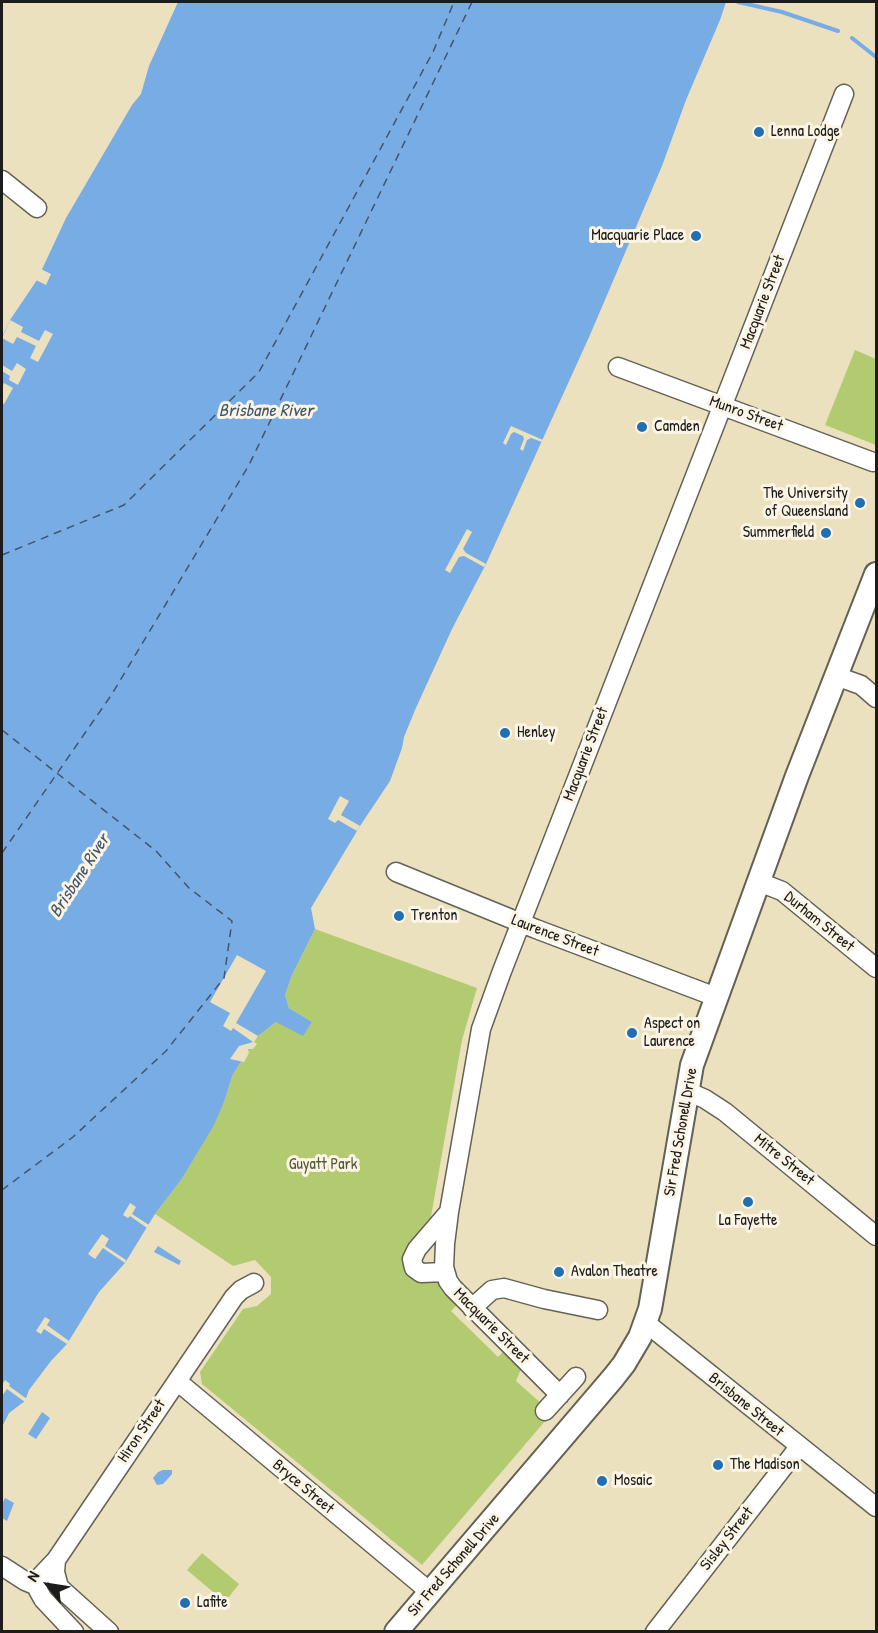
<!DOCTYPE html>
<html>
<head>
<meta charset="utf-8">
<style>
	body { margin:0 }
	#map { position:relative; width:878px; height:1633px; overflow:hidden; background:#ebe1bf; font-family:"Patrick Hand",sans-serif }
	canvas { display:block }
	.frame { position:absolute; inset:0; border:3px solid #1c1c1c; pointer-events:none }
	.north { position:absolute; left:18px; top:1555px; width:60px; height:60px; -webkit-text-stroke:4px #fcf5e5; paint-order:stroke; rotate:300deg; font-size:16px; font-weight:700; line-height:24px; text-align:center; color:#1c1c1c }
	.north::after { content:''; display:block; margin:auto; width:21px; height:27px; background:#1c1c1c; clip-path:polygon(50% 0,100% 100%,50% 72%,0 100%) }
</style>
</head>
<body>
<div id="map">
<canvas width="878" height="1633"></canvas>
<div class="frame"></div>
<div class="north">N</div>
</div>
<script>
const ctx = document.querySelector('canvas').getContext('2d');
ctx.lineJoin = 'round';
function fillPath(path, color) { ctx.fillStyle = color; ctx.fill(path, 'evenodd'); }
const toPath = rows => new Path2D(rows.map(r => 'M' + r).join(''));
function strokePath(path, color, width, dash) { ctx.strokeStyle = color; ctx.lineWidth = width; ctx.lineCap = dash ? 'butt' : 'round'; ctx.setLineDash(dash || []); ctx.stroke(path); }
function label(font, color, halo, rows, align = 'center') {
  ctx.font = font + ' "Patrick Hand",sans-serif'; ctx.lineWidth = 6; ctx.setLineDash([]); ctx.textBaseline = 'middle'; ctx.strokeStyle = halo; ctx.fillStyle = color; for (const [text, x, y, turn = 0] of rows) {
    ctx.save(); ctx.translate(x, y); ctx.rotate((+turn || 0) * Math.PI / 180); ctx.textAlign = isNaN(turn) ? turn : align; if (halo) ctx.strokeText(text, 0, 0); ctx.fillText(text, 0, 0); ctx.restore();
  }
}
fillPath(toPath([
	[855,350,876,359,876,445,825,425],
	[315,929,477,988,462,1040,429,1228,409,1251,434,1281,441,1285,459,1303,451,1311,498,1357,506,1349,519,1363,521,1369,516,1381,552,1413,422,1565,202,1384,200,1372,243,1309,257,1306,271,1294,271,1277,255,1260,233,1266,155,1214,181,1180,224,1102,233,1074,258,1036,276,1022,312,1022,289,1008,285,995,292,975],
	[202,1553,239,1584,225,1602,187,1570]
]), '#b3cb70');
fillPath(toPath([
	[178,2,726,2,720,20,686,100,662,166,590,335,486,564,452,629,415,710,404,737,402,748,390,781,360,826,311,908,315,929,292,975,285,995,289,1008,312,1022,303,1036,276,1022,258,1036,233,1074,224,1102,214,1125,181,1180,155,1214,125,1263,99,1292,67,1344,51,1361,29,1390,25,1401,9,1413,2,1427,2,337,10,320,37,280,66,218,132,105,141,94,149,66],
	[158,1246,181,1261,179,1265,154,1252],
	[42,1412,50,1418,36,1439,28,1434],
	[163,1470,172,1470,172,1474,163,1484,157,1485,153,1478,158,1472],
	[5,1498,14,1503,7,1521,2,1518,2,1504]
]), '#78ace5');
fillPath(toPath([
	[39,268,51,274,46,285,34,279],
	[10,320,23,327,21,332,39,341,45,330,53,334,38,362,30,358,36,346,17,337,13,344,2,338],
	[17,363,26,369,18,385,9,380,10,376,2,371,2,365,12,371],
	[4,383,13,388,4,404,2,403,2,388],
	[511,426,543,440,542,442,531,438,527,440,523,451,520,449,524,439,523,436,514,432,511,434,506,445,503,443],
	[467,529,472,532,463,549,466,553,486,564,484,567,464,556,459,557,450,573,445,570],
	[340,796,349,801,341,815,360,826,357,831,338,820,335,823,328,819],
	[237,955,266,971,236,1023,258,1036,254,1042,257,1044,253,1049,248,1049,249,1053,244,1062,230,1059,239,1046,253,1042,233,1028,231,1031,223,1026,230,1013,210,1002],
	[130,1203,136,1207,132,1214,149,1225,147,1228,130,1216,128,1218,123,1215],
	[102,1234,109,1239,105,1246,126,1260,125,1263,103,1248,95,1259,88,1254],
	[45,1317,50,1320,47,1325,69,1341,67,1344,44,1329,41,1334,36,1331],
	[5,1380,10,1384,9,1386,27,1399,25,1402,7,1389,2,1396,2,1385]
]), '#ebe1bf');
strokePath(toPath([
	[738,2,782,12,838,31],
	[852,38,876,57]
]), '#78ace5', 4);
strokePath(toPath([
	[2,555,124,505,259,372,433,52,454,2],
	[2,730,156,851,189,888,232,921,224,978,166,1051,73,1137,2,1190],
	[2,853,112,694,249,465,472,2]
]), '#41566c', 1.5, [8, 6]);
const minor = toPath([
	[2,180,37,208],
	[618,367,873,462],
	[836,676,861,685,876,698],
	[396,872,536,929,716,997],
	[759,882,782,891,876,968],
	[687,1091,705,1099,725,1112,876,1236],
	[445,1272,421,1273,414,1268,412,1259,417,1249,448,1213],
	[472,1308,492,1290,504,1288,544,1299,598,1310],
	[646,1323,876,1507],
	[177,1381,430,1592],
	[560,1395,453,1288,448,1281,444,1267,445,1244,449,1212,481,1029,502,971,844,94],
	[545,1411,576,1377],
	[56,1560,55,1572,59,1587,109,1632],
	[2,1566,25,1581,37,1586],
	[74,1632,43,1599,38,1590,39,1578,56,1560,234,1297,241,1290,254,1283],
	[655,1632,799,1447]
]);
const major = toPath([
	[396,1632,613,1378,624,1364,640,1337,650,1309,692,1065,797,776,876,574]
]);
strokePath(minor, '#646155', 21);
strokePath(major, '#646155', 26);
strokePath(minor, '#fff', 18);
strokePath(major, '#fff', 22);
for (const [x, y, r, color] of [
	[759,132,6,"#1f6fb2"],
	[696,236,6,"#1f6fb2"],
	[642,427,6,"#1f6fb2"],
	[860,503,6,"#1f6fb2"],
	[826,533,6,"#1f6fb2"],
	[505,733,6,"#1f6fb2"],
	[399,916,6,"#1f6fb2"],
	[632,1033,6,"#1f6fb2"],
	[748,1202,6,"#1f6fb2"],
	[559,1272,6,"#1f6fb2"],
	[718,1465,6,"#1f6fb2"],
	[602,1481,6,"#1f6fb2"],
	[185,1603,6,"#1f6fb2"]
]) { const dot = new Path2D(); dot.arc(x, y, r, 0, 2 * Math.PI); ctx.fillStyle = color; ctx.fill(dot); strokePath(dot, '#fcf5e5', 2); }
label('16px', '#1c1c1c', '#fcf5e5', [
	["Lenna Lodge",771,132],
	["Macquarie Place",684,236,"right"],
	["Camden",654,427],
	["The University",848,494,"right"],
	["of Queensland",848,512,"right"],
	["Summerfield",814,533,"right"],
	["Henley",517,733],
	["Trenton",411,916],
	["Aspect on",644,1024],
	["Laurence",644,1042],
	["La Fayette",748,1221,"center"],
	["Avalon Theatre",571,1272],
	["The Madison",730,1465],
	["Mosaic",614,1481],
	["Lafite",197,1603]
], 'left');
label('16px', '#1c1c1c', '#fcf5e5', [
	["Macquarie Street",763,302,-69],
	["Munro Street",746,414,20],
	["Macquarie Street",586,754,-69],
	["Durham Street",819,922,39],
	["Laurence Street",555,936,21],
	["Sir Fred Schonell Drive",681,1132,-80],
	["Mitre Street",784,1160,39],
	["Macquarie Street",491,1326,45],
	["Brisbane Street",746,1405,39],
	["Hiron Street",142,1431,-56],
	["Bryce Street",303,1487,40],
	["Sisley Street",727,1539,-52],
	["Sir Fred Schonell Drive",454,1565,-49]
]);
label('16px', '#515939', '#fcf5e5', [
	["Guyatt Park",323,1165]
]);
label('italic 18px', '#41566c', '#fcf5e5', [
	["Brisbane River",266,411],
	["Brisbane River",80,876,-57]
]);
</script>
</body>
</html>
